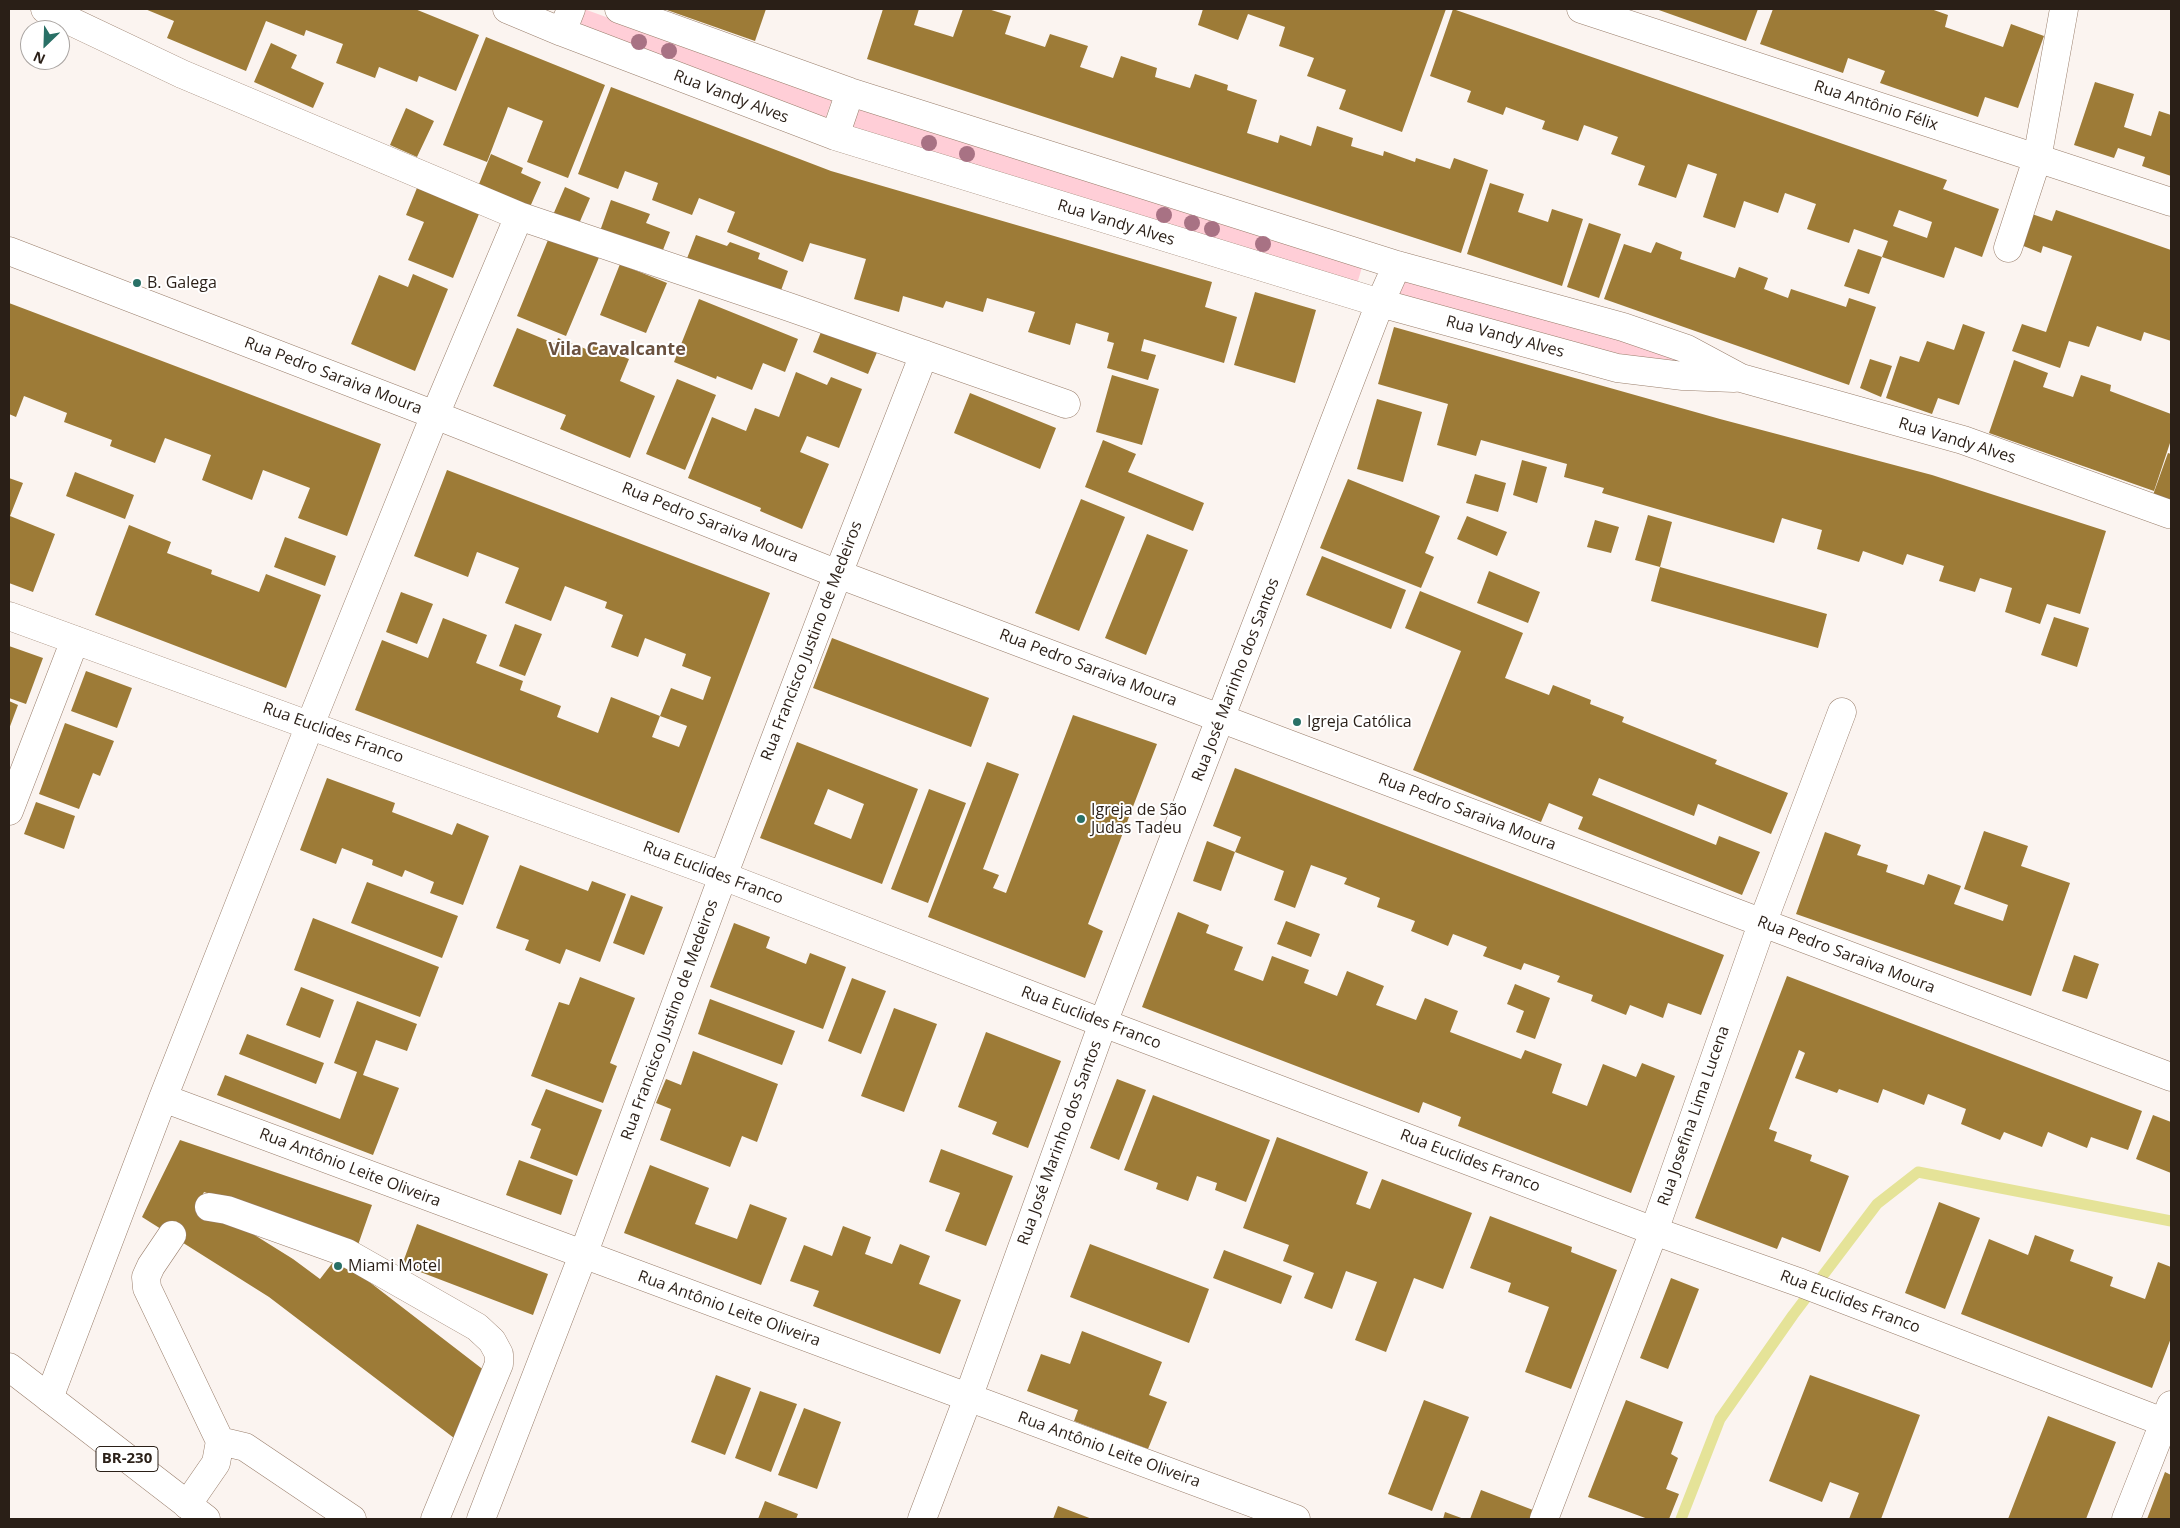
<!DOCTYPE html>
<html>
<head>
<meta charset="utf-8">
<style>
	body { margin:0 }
	#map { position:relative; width:2180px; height:1528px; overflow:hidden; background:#fbf4f0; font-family:"Open Sans",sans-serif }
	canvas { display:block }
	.frame { position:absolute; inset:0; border:10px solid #2a1f17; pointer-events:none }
	.north { position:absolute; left:20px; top:20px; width:50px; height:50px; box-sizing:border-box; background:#fff; border:1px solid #aaa5a2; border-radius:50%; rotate:204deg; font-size:14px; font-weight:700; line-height:20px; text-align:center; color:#2a1f17 }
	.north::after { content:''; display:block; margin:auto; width:18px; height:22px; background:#297066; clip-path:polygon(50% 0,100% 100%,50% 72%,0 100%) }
</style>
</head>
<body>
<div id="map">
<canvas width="2180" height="1528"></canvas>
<div class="frame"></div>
<div class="north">N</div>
</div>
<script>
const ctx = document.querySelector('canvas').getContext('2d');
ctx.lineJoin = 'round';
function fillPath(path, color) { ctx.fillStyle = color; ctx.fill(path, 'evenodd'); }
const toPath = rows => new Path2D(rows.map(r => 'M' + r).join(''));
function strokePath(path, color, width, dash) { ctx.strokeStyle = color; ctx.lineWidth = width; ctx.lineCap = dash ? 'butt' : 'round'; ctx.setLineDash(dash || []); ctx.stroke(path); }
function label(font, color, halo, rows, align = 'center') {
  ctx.font = font + ' "Open Sans",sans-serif'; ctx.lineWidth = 4; ctx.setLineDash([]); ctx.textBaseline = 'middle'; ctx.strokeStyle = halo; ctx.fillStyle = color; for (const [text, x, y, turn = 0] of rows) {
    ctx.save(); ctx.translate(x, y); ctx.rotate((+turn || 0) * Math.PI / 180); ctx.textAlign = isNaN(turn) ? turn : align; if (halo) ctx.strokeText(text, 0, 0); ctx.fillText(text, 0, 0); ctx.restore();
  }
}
fillPath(toPath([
	[584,9,832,99,825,120,576,28],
	[856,107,1363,264,1357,284,849,130],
	[1405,276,1685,357,1681,368,1620,360,1398,300]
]), '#ffced7');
strokePath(toPath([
	[1681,1519,1720,1419,1793,1315,1877,1204,1918,1172,2171,1221]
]), '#e5e398', 11);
fillPath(toPath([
	[145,9,415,9,479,35,456,91,419,76,417,82,379,67,375,78,336,63,343,44,306,30,304,36,266,21,246,71,167,38,174,21],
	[664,9,766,9,755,41],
	[883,9,919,9,914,25,953,37,963,9,988,9,1011,16,1005,34,1045,47,1050,34,1088,46,1080,67,1113,78,1121,56,1157,68,1155,77,1190,88,1195,74,1228,85,1227,90,1257,100,1247,133,1278,143,1280,135,1311,146,1317,126,1353,138,1351,146,1383,156,1384,151,1415,162,1416,158,1450,169,1454,158,1488,170,1461,253,867,59],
	[1203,9,1446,9,1402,132,1339,109,1346,90,1307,76,1314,58,1279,46,1285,27,1248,14,1238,40,1198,25],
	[1453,9,1947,180,1943,189,1999,209,1982,257,1955,247,1944,278,1882,257,1869,294,1844,286,1858,249,1882,257,1888,241,1854,229,1849,243,1807,229,1816,204,1785,193,1778,213,1744,201,1735,228,1703,217,1717,174,1688,164,1676,198,1638,185,1645,166,1611,154,1618,137,1584,125,1578,141,1542,129,1545,121,1506,107,1503,115,1467,102,1471,91,1430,76],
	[1899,210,1932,222,1927,238,1893,226],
	[1656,9,1758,9,1746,41],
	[1773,9,1931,9,1948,15,1945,27,2003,47,2011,24,2044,36,2018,108,1985,97,1978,117,1880,83,1885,71,1848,58,1843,73,1760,44],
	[486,37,605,85,568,178,527,162,543,121,508,107,487,162,443,145],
	[271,43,297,55,291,68,324,83,313,108,254,82],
	[2095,82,2134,94,2124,127,2151,136,2159,111,2171,115,2171,176,2142,166,2145,157,2118,148,2114,158,2074,145],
	[611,87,831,171,1212,282,1205,307,1237,317,1224,363,1144,339,1141,351,1156,355,1148,380,1107,368,1114,343,1107,341,1109,333,1076,323,1070,345,1028,332,1035,312,987,298,983,312,946,301,943,308,903,296,899,312,854,299,866,259,810,243,803,262,727,232,735,212,699,198,692,215,652,200,658,183,625,171,618,189,578,174],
	[406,108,434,121,417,157,390,145],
	[491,154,523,168,521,173,541,182,530,207,479,184],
	[419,183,481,209,453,278,408,260,424,222,406,215],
	[1490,183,1524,194,1518,212,1548,222,1552,209,1583,219,1562,286,1467,254],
	[565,187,590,198,578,226,553,215],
	[611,200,650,214,646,223,670,232,661,255,600,231],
	[2056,210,2171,250,2171,341,2144,332,2141,341,2097,326,2089,347,2069,341,2060,368,2012,351,2022,324,2046,332,2072,256,2043,246,2041,253,2021,245,2032,214,2052,221],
	[1589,223,1621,234,1599,298,1567,287],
	[550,235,600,255,566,336,517,316],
	[696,235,727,246,730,242,760,253,758,259,788,271,779,296,686,261],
	[1656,242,1682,252,1680,259,1735,278,1739,267,1768,278,1764,289,1788,298,1791,289,1846,307,1849,298,1876,307,1849,385,1604,299,1624,244,1651,253],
	[620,264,667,283,646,333,600,315],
	[413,274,448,289,415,371,351,344,379,275,408,287],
	[1255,292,1316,310,1295,383,1234,365],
	[699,299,798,339,785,372,763,363,752,390,717,376,716,379,674,362],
	[9,303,381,444,347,536,298,518,310,488,263,470,252,500,202,480,211,455,165,438,155,463,110,446,112,440,64,422,67,413,24,396,16,417,9,414],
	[1963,324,1985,332,1959,405,1938,398,1932,414,1886,398,1900,356,1919,362,1927,341,1954,350],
	[823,327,878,350,868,374,813,352],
	[1394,327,1720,419,1932,475,2106,531,2080,614,2047,604,2040,624,2005,612,2012,588,1980,578,1975,592,1939,581,1944,566,1907,554,1903,565,1863,551,1859,562,1817,549,1822,530,1782,518,1774,543,1602,493,1604,488,1564,477,1567,464,1481,440,1476,456,1437,445,1448,404,1378,384],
	[517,328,556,344,558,338,591,351,594,345,629,359,620,381,655,396,630,458,560,429,566,415,493,386],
	[1870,359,1892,366,1881,397,1860,388],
	[2014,360,2048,373,2043,387,2073,397,2081,375,2111,385,2110,391,2171,414,2171,440,2154,491,1989,433],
	[796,372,827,385,831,377,862,389,839,448,807,436,800,452,829,464,802,529,760,511,761,508,688,478,712,417,746,431,755,408,779,417],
	[1112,375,1159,389,1142,445,1096,432],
	[677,379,716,395,685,470,646,454],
	[970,393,1056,428,1040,469,954,433],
	[1377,399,1422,412,1403,482,1357,469],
	[1103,440,1136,454,1128,472,1204,503,1193,531,1085,487],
	[2168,453,2171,454,2171,501,2153,495],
	[1522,460,1547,467,1537,503,1513,495],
	[447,470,770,593,679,833,355,710,382,640,428,658,443,618,487,635,476,663,523,681,520,690,561,706,557,717,598,733,611,697,660,716,652,737,679,747,687,726,660,716,671,688,703,700,711,677,682,666,686,654,645,638,638,657,611,647,623,615,605,608,607,602,565,586,551,621,505,603,519,568,477,552,468,577,414,556],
	[75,472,134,495,125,519,66,496],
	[1475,474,1506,483,1498,512,1466,503],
	[9,478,23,483,10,516,55,534,33,592,9,583],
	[1348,479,1440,516,1425,553,1434,557,1421,588,1320,548],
	[1081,499,1125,517,1079,631,1035,613],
	[1648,515,1672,522,1660,567,1635,560],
	[1467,516,1507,532,1497,556,1457,539],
	[1595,520,1619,527,1611,553,1587,547],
	[129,525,171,542,167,553,212,570,211,574,259,592,266,574,321,595,286,688,95,615],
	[1147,534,1188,550,1146,655,1105,638],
	[285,537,336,556,325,586,274,567],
	[1322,556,1406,590,1391,629,1306,595],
	[1660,567,1827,614,1818,648,1651,601],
	[1489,571,1540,592,1528,623,1477,603],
	[1420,591,1523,633,1505,678,1549,695,1553,685,1591,700,1590,704,1624,717,1622,722,1717,760,1715,764,1788,793,1771,834,1698,804,1694,816,1599,778,1592,795,1716,845,1719,836,1760,852,1742,895,1578,829,1583,817,1549,803,1541,822,1413,770,1461,651,1405,628],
	[401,592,433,604,417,644,386,632],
	[2054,617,2089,628,2077,667,2041,655],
	[515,624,542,634,525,676,499,666],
	[832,638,989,698,971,747,813,688],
	[9,646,43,658,26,704,9,698],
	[86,671,132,688,117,728,71,711],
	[9,701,18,705,9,729],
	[1073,715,1157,744,1088,924,1103,931,1085,978,928,917,987,762,1019,774,983,869,999,875,993,888,1006,893],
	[65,723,114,741,100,776,93,773,79,809,39,794],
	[797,742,918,789,882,884,760,838],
	[828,789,864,804,851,839,814,824],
	[1235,768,1724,955,1701,1015,1668,1003,1663,1018,1630,1005,1626,1015,1591,1001,1593,995,1557,982,1560,976,1524,963,1521,970,1483,956,1487,947,1453,934,1448,946,1411,931,1415,921,1377,907,1380,898,1344,884,1347,878,1311,865,1295,908,1274,900,1284,871,1235,852,1221,891,1193,881,1207,841,1235,852,1241,837,1213,826],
	[327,778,395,803,392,812,452,835,457,823,489,836,463,905,430,893,434,882,405,870,402,877,372,865,373,860,342,848,336,864,300,850],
	[929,789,966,803,928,903,891,889],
	[36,802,75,816,64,849,24,834],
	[1984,831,2028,846,2021,866,2070,883,2031,996,1796,914,1825,832,1861,845,1857,855,1888,865,1886,872,1924,885,1928,874,1961,886,1954,904,2003,921,2008,905,1964,889],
	[520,865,588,891,592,881,626,894,600,962,566,949,560,964,525,950,529,940,496,928],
	[367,882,458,916,442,958,351,923],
	[631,895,663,907,644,955,613,943],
	[1178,912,1209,925,1206,933,1243,947,1234,970,1263,981,1272,956,1309,970,1304,983,1337,996,1347,971,1384,986,1376,1005,1416,1020,1425,998,1458,1011,1450,1032,1521,1059,1525,1050,1562,1064,1552,1093,1587,1106,1603,1064,1636,1077,1642,1063,1675,1076,1631,1193,1458,1126,1461,1117,1423,1102,1419,1113,1142,1007],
	[313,918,439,967,420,1017,294,970],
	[1286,921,1320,934,1311,957,1277,944],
	[734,923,770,937,766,948,806,964,810,953,846,967,823,1029,710,987],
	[2074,955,2099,964,2087,999,2062,991],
	[1787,976,2142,1111,2128,1150,2091,1137,2087,1148,2048,1132,2042,1147,2004,1132,2000,1140,1961,1124,1966,1109,1928,1094,1924,1105,1883,1089,1878,1103,1839,1089,1837,1093,1795,1078,1805,1053,1799,1050,1769,1129,1777,1132,1774,1141,1812,1155,1810,1161,1849,1176,1820,1252,1782,1237,1777,1249,1695,1218],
	[580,977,635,998,610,1063,617,1066,603,1103,531,1076,559,1002,569,1005],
	[852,978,886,991,861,1054,828,1041],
	[1515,984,1550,998,1535,1039,1516,1032,1524,1011,1507,1004],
	[301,987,334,1000,320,1038,286,1025],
	[710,999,795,1031,782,1065,698,1034],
	[357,1001,417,1024,407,1051,376,1040,363,1075,399,1088,373,1155,217,1095,225,1075,340,1119,357,1072,334,1063],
	[894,1008,937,1024,904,1112,861,1096],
	[986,1032,1061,1061,1028,1148,992,1134,997,1122,958,1107],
	[247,1034,324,1063,316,1084,239,1054],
	[693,1051,778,1084,757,1142,742,1136,730,1167,660,1140,671,1109,656,1103,666,1079,681,1085],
	[1117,1079,1146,1090,1119,1160,1090,1148],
	[546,1089,602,1110,577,1176,530,1158,541,1129,531,1125],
	[1153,1095,1270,1140,1246,1202,1215,1190,1217,1183,1197,1176,1188,1201,1156,1189,1158,1183,1124,1170],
	[2153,1115,2171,1122,2171,1173,2136,1159],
	[1277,1137,1368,1172,1356,1204,1370,1209,1382,1179,1472,1213,1443,1289,1414,1278,1386,1352,1355,1340,1377,1282,1346,1271,1332,1309,1304,1298,1314,1273,1283,1261,1289,1245,1243,1228],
	[180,1140,372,1205,358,1245,204,1192,200,1201,293,1259,320,1279,337,1257,485,1371,454,1438,269,1297,142,1217],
	[941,1149,1013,1176,986,1246,945,1231,960,1193,929,1182],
	[519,1160,573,1180,561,1215,506,1195],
	[650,1165,709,1188,695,1224,737,1239,750,1204,787,1218,761,1285,624,1233],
	[1939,1202,1980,1218,1945,1309,1905,1293],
	[1490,1216,1572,1247,1571,1252,1617,1270,1571,1389,1525,1372,1549,1307,1508,1292,1511,1283,1470,1268],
	[417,1224,548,1274,533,1315,402,1265],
	[843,1226,871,1237,865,1254,892,1264,900,1244,930,1256,919,1284,961,1300,940,1354,813,1306,819,1291,790,1281,804,1245,832,1256],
	[2035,1235,2074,1250,2070,1261,2113,1277,2110,1286,2145,1299,2158,1262,2171,1267,2171,1338,2152,1388,1961,1314,1989,1239,2028,1255],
	[1090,1244,1209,1289,1189,1343,1070,1297],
	[1224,1250,1292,1276,1281,1304,1213,1278],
	[1671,1278,1699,1289,1668,1369,1640,1358],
	[1082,1331,1162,1362,1149,1395,1167,1402,1148,1449,1074,1421,1078,1410,1027,1391,1041,1354,1070,1364],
	[716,1375,751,1388,725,1455,691,1442],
	[1810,1375,1920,1415,1881,1519,1849,1519,1859,1493,1830,1482,1822,1502,1769,1481],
	[760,1391,797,1404,771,1472,735,1458],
	[1424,1400,1469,1417,1432,1511,1388,1494],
	[1626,1400,1683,1422,1671,1454,1678,1458,1666,1489,1679,1494,1669,1519,1648,1519,1588,1497],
	[804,1408,841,1422,817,1489,778,1475],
	[2048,1416,2116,1442,2086,1519,2008,1519],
	[2165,1472,2171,1475,2171,1519,2147,1519],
	[1481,1490,1533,1510,1530,1519,1470,1519],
	[765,1501,798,1514,796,1519,758,1519],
	[1058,1506,1092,1519,1053,1519],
	[1445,1512,1464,1519,1443,1519]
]), '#9d7b37');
const minor = toPath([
	[45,9,182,74,519,216,789,307,1066,404],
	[507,9,562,32,835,136,1380,303,1617,368,1683,376,1734,378],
	[619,9,850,92,1397,265,1623,327,1687,349,1741,378,1963,440,2169,514],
	[562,32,571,9],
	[835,136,850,92],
	[2008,248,2037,159,2064,9],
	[9,251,435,415,838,574,2171,1077],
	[9,616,723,876,1103,1023,1654,1231,1801,1283,2171,1425],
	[9,811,75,640],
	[163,1098,1296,1519],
	[209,1207,227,1210,347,1253,477,1327,492,1341,499,1354,499,1364,435,1519],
	[172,1235,151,1266,146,1277,147,1288,220,1441,216,1463,187,1505],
	[49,1398,163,1098,310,725,435,415,519,216],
	[220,1441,245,1447,352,1519],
	[481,1519,583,1255,723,876,838,574,924,354],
	[922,1519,968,1398,1103,1023,1380,303,1397,265],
	[1544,1519,1654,1231,1762,924,1842,712],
	[2126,1519,2171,1405]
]);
const major = toPath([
	[1581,9,2171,202]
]);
const highway = toPath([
	[9,1367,206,1519]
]);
strokePath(minor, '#997e6b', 29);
strokePath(major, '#997e6b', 29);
strokePath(highway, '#997e6b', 29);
strokePath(minor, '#fff', 28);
strokePath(major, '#fff', 28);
strokePath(highway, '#fff', 28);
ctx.fillStyle = '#a87284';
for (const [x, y] of [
	[639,42],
	[669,51],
	[929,143],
	[967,154],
	[1164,215],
	[1192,223],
	[1212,229],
	[1263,244]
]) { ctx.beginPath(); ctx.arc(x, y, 8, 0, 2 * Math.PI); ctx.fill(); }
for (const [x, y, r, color] of [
	[137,283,5,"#297066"],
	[1297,722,5,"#297066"],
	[1081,819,5,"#297066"],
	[338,1266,5,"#297066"]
]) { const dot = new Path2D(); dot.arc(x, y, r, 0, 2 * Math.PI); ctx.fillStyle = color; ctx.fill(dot); strokePath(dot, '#fff', 2); }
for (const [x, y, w] of [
	[127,1459,62]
]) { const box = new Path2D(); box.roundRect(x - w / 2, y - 12.5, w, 25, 4); ctx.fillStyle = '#fff'; ctx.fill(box); strokePath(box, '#2a1f17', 1); }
label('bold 15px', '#2a1f17', null, [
	["BR-230",127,1459]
]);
label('16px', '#2a1f17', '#fff', [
	["Rua Vandy Alves",731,97,21],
	["Rua Antônio Félix",1876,106,18],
	["Rua Vandy Alves",1116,223,17],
	["Rua Vandy Alves",1505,337,15],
	["Rua Pedro Saraiva Moura",333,376,21],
	["Rua Vandy Alves",1957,441,17],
	["Rua Pedro Saraiva Moura",710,523,22],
	["Rua Francisco Justino de Medeiros",812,641,-69],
	["Rua Pedro Saraiva Moura",1088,668,21],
	["Rua José Marinho dos Santos",1236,680,-69],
	["Rua Euclides Franco",333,733,20],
	["Rua Pedro Saraiva Moura",1467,812,21],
	["Rua Euclides Franco",713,873,21],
	["Rua Pedro Saraiva Moura",1846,955,21],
	["Rua Euclides Franco",1091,1018,21],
	["Rua Francisco Justino de Medeiros",670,1020,-70],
	["Rua Josefina Lima Lucena",1694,1116,-71],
	["Rua José Marinho dos Santos",1060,1143,-70],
	["Rua Euclides Franco",1470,1161,21],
	["Rua Antônio Leite Oliveira",350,1168,21],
	["Rua Euclides Franco",1850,1302,21],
	["Rua Antônio Leite Oliveira",729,1309,20],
	["Rua Antônio Leite Oliveira",1109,1450,20]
]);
label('16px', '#2a1f17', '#fff', [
	["B. Galega",147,283],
	["Igreja Católica",1307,722],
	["Igreja de São",1091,810],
	["Judas Tadeu",1091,828],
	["Miami Motel",348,1266]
], 'left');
label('bold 18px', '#6a513f', '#fff', [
	["Vila Cavalcante",617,350]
]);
</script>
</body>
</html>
